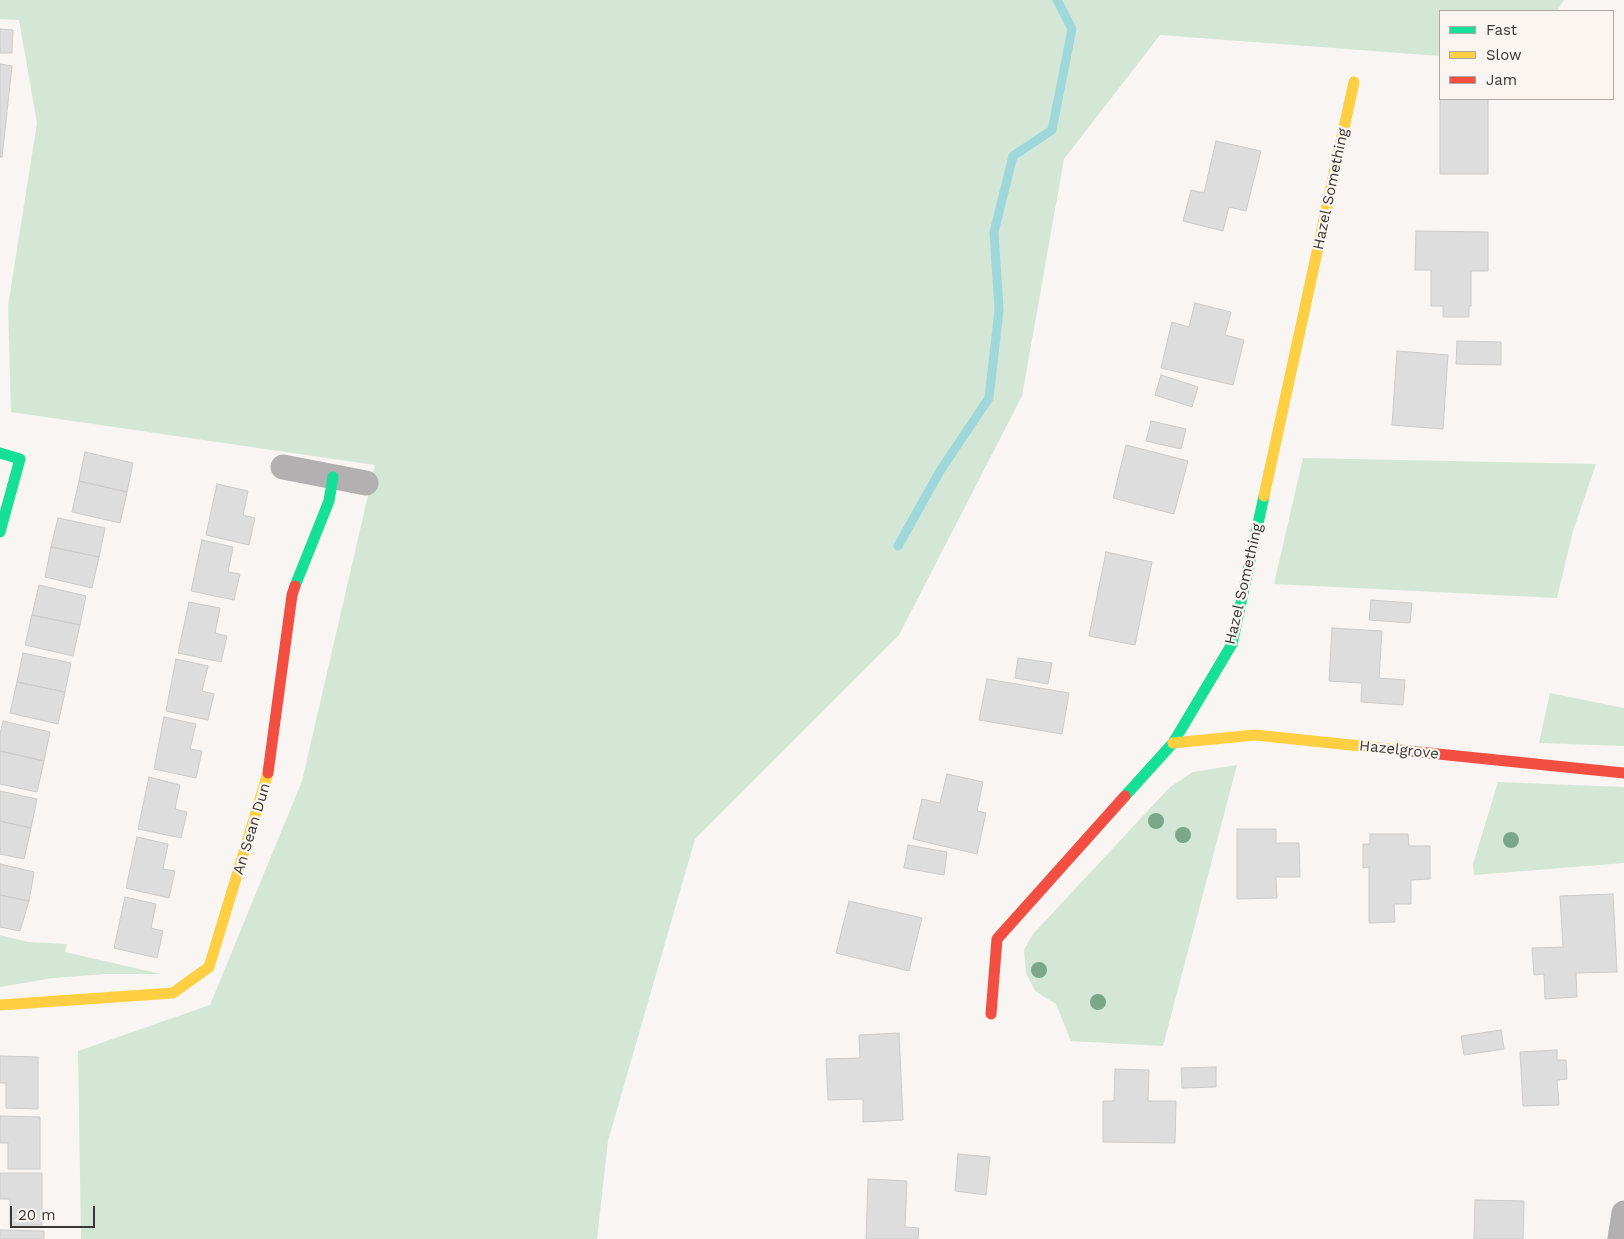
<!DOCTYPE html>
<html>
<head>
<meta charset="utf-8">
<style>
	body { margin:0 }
	#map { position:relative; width:1624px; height:1239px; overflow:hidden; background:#f8f5f2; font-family:"Work Sans",sans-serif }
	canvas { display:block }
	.legend { position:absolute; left:1439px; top:10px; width:175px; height:90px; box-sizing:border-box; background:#faf5f0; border:1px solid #ada9a5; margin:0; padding:6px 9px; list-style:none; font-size:15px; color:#393735 }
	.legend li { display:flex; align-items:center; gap:10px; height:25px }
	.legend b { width:25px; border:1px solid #ada9a5 }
	.scale { position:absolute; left:10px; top:1206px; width:85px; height:22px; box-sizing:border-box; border:2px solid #393735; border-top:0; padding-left:6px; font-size:15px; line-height:18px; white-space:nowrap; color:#393735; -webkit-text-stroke:4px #faf5f0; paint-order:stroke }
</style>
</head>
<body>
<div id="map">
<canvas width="1624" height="1239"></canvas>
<ul class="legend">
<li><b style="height:6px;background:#16e098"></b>Fast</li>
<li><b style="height:6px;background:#ffcf43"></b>Slow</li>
<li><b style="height:6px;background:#f24e42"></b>Jam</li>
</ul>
<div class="scale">20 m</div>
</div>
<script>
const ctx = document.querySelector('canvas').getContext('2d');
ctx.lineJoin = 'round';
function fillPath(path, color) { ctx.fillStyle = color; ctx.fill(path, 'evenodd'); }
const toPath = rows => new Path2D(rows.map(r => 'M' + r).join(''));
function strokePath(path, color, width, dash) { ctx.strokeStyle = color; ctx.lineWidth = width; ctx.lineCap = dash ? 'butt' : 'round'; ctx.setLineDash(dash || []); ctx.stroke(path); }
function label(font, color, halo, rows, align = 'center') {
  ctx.font = font + ' "Work Sans",sans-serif'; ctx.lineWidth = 4.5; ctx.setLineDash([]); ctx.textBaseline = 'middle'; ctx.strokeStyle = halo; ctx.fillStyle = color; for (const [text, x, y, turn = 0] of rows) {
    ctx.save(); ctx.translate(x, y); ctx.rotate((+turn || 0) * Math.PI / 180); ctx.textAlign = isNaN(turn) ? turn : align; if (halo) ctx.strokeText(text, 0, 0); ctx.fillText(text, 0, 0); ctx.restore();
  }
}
fillPath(toPath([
	[0,0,1564,0,1557,11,1440,11,1440,56,1160,35,1064,159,1022,396,899,635,695,839,608,1141,597,1239,81,1239,78,1051,210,1005,302,781,375,465,11,412,8,306,37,123,19,20,0,19],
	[1303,458,1596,464,1573,531,1557,598,1274,584],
	[1550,693,1624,708,1624,746,1539,743],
	[1237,765,1163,1046,1071,1041,1056,1004,1035,991,1026,973,1024,950,1033,934,1170,787,1193,772],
	[1498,782,1624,787,1624,863,1474,875,1473,864],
	[0,935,28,942,67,944,65,952,161,974,105,974,53,978,0,987]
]), '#d4e7d6');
strokePath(toPath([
	[898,546,940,471,989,398,999,310,994,232,1013,156,1052,130,1072,29,1057,0]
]), '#9ed8da', 9);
const building = toPath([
	[0,29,13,30,12,53,0,53,0,29],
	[0,64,12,66,2,157,0,157,0,64],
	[1440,91,1440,99,1488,99,1488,174,1440,174,1440,91],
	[1216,141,1261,151,1246,211,1229,207,1223,231,1183,221,1191,190,1204,193,1216,141],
	[1416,231,1488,232,1488,271,1471,271,1471,306,1469,306,1469,317,1443,317,1443,306,1431,306,1431,270,1415,270,1416,231],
	[1195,303,1231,312,1225,335,1244,340,1233,385,1161,368,1172,322,1189,327,1195,303],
	[1457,341,1501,342,1501,365,1456,364,1457,341],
	[1397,351,1448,355,1443,429,1392,425,1397,351],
	[1161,375,1198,387,1192,407,1155,395,1161,375],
	[1151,421,1186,429,1181,449,1146,441,1151,421],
	[1126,445,1188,461,1174,514,1113,498,1126,445],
	[85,452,133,463,127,492,79,481,85,452],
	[79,481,127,492,120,523,72,512,79,481],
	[217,484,248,491,243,515,255,518,249,545,206,535,217,484],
	[58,518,105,528,99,557,51,547,58,518],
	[202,540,233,547,228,572,240,574,234,600,191,591,202,540],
	[51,547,99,557,92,588,45,577,51,547],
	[1106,552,1152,562,1135,645,1089,636,1106,552],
	[39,585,86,596,80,625,32,615,39,585],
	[1371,600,1412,603,1410,623,1369,620,1371,600],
	[189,602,220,608,215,633,227,636,221,662,178,653,189,602],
	[32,615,80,625,73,656,25,645,32,615],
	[1332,628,1382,631,1379,678,1405,680,1403,705,1361,702,1362,683,1329,681,1332,628],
	[23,653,71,663,65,692,17,682,23,653],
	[1018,658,1052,663,1048,684,1015,678,1018,658],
	[176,659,208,666,202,691,214,694,208,720,166,711,176,659],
	[987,679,1069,693,1062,734,979,720,987,679],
	[17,682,65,692,58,724,10,713,17,682],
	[164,717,196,724,190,749,202,751,196,778,154,769,164,717],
	[3,721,50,732,44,761,0,751,0,734,3,721],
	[0,751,44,761,37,792,0,784,0,751],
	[947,774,983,782,977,811,986,813,977,854,913,839,922,799,940,803,947,774],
	[149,777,180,785,175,809,187,812,181,838,138,829,149,777],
	[0,791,37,799,31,828,0,821,0,791],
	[0,821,31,828,24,859,0,854,0,821],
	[1237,829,1276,829,1276,843,1299,843,1300,877,1276,877,1277,898,1237,899,1237,829],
	[1370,834,1408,834,1409,846,1430,846,1430,879,1411,880,1411,904,1394,904,1395,922,1369,923,1369,867,1363,868,1363,844,1370,844,1370,834],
	[137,837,168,844,163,869,175,871,169,898,126,888,137,837],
	[908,845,947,852,944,875,904,868,908,845],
	[0,864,34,872,29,901,0,895,0,864],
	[1613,894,1617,972,1576,973,1577,997,1545,999,1544,974,1534,975,1532,948,1563,947,1560,896,1613,894],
	[0,895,29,901,20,931,0,927,0,895],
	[125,897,156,904,151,928,163,931,157,958,114,948,125,897],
	[849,901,922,918,909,971,836,953,849,901],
	[1501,1030,1504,1049,1464,1055,1461,1036,1501,1030],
	[899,1033,903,1120,863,1122,863,1099,828,1100,826,1059,860,1058,859,1035,899,1033],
	[1557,1050,1557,1060,1566,1060,1567,1079,1557,1080,1559,1105,1523,1106,1520,1052,1557,1050],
	[0,1056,38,1057,38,1109,6,1108,6,1083,0,1083,0,1056],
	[1216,1067,1216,1087,1182,1088,1181,1068,1216,1067],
	[1115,1069,1149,1070,1148,1101,1176,1101,1175,1143,1103,1142,1103,1101,1114,1101,1115,1069],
	[0,1116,40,1117,40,1169,8,1169,8,1143,0,1143,0,1116],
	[958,1154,990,1157,986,1195,955,1191,958,1154],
	[0,1173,42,1173,42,1225,10,1225,10,1199,0,1199,0,1173],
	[868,1179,907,1181,905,1227,919,1228,918,1239,866,1239,868,1179],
	[1475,1200,1524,1201,1523,1239,1474,1239,1475,1200],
	[0,1230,44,1231,44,1239,0,1239,0,1230]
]);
fillPath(building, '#dedddd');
strokePath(building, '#cccbca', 1);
strokePath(toPath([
	[283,467,366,483],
	[1620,1239,1624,1213]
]), '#b2b0b1', 25);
strokePath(toPath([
	[0,453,20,459,0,532],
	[295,586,329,501,333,477],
	[1125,796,1173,743,1232,644,1264,496]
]), '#16e098', 11);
strokePath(toPath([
	[1264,496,1354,82],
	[1173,743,1255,735,1399,750],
	[0,1005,173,993,209,967,268,773]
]), '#ffcf43', 11);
strokePath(toPath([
	[1399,750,1624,773],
	[268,773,292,595,295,586],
	[991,1014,997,939,1125,796]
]), '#f24e42', 11);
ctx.fillStyle = '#7aa78a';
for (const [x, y] of [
	[1156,821],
	[1183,835],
	[1511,840],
	[1039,970],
	[1098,1002]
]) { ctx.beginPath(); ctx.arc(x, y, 8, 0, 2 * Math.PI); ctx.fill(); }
label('15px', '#393735', '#faf5f0', [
	["Hazel Something",1331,189,-78],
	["Hazel Something",1244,584,-77],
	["Hazelgrove",1399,750,6],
	["An Sean Dun",252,829,-73]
]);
</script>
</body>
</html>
